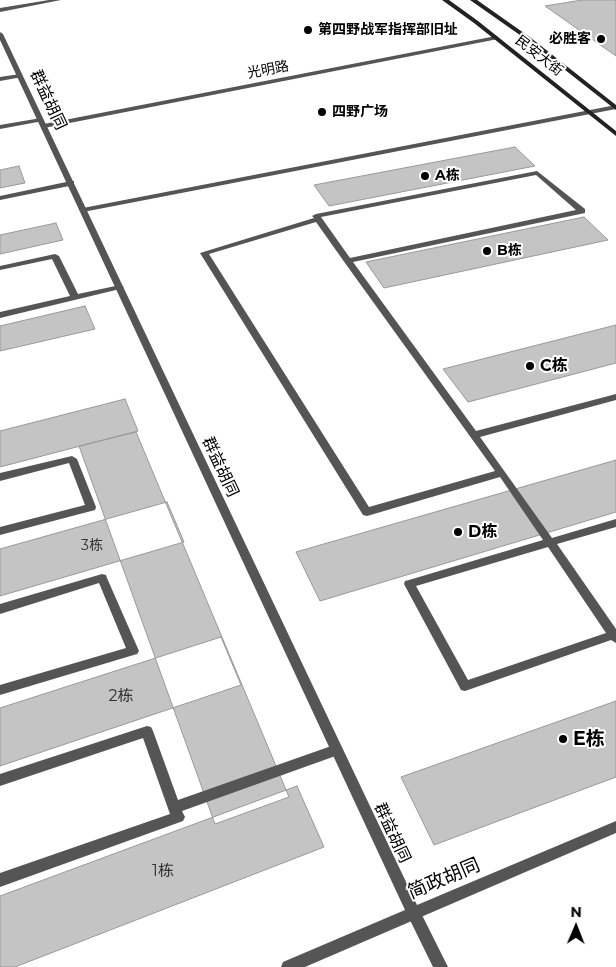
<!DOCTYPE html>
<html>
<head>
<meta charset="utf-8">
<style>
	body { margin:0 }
	#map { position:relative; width:616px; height:967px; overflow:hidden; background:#fff; font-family:Montserrat,sans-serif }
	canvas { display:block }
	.north { position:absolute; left:551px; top:902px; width:50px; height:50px; -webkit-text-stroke:4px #fff; paint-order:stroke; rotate:1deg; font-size:14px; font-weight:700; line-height:20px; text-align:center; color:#000 }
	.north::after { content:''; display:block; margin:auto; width:18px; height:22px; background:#000; clip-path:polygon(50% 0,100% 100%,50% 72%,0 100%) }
</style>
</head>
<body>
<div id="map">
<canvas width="616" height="967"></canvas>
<div class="north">N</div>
</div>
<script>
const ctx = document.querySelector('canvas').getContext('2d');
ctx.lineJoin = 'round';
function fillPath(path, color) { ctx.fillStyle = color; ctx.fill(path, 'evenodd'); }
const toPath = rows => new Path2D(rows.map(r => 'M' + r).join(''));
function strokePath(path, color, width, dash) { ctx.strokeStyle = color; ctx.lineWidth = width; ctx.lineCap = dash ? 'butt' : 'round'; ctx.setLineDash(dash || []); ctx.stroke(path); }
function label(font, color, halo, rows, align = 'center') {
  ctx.font = font + ' Montserrat,"Noto Sans SC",sans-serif'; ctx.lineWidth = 4; ctx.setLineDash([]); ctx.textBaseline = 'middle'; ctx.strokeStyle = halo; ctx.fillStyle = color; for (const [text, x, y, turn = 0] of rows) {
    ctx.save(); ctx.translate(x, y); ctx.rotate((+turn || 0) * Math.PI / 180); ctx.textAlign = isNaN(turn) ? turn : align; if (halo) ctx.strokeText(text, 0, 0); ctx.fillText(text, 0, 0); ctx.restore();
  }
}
const building = toPath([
	[582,0,616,0,616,56,545,6,582,0],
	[515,147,535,166,329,206,314,185,515,147],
	[19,166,25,183,0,188,0,170,19,166],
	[584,217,608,240,384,288,366,262,584,217],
	[56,223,63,240,0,254,0,235,56,223],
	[85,306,95,329,0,351,0,326,85,306],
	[616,325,616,363,468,402,443,369,616,325],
	[125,399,138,431,0,467,0,431,125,399],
	[136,432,289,797,215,824,79,446,136,432],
	[616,460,616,512,320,601,296,552,616,460],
	[167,502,184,542,0,596,0,549,167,502],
	[221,637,241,685,0,766,0,708,221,637],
	[616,701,616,777,434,845,401,777,616,701],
	[297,786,324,847,15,967,0,967,0,896,297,786]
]);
fillPath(building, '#c4c4c4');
strokePath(building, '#999', 1);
fillPath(toPath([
	[20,74,22,75,22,77,0,81,0,77,20,74],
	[41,118,43,119,43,121,0,129,0,125,41,118],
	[537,171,585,209,585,213,353,262,476,431,616,394,616,400,480,437,552,538,616,519,616,527,557,544,616,629,616,643,611,640,465,691,461,690,404,584,405,581,409,580,543,540,500,477,367,516,363,515,200,253,314,218,312,216,316,214,537,171],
	[536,175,576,210,350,258,321,217,536,175],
	[316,222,345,263,495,471,369,507,209,254,316,222],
	[548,547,606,633,468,680,416,586,548,547],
	[55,254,59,256,78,294,120,285,124,287,120,289,0,318,0,312,70,296,52,259,0,270,0,266,55,254],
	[72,456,77,459,96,507,95,510,0,535,0,527,85,505,69,463,0,481,0,473,72,456],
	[102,574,106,575,107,578,139,651,137,654,0,695,0,685,126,648,99,583,0,614,0,604,102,574],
	[147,726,151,727,153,731,178,800,337,744,341,746,343,750,341,754,182,811,185,817,183,821,0,887,0,873,170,814,143,738,0,786,0,774,147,726]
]), '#555');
fillPath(toPath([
	[49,0,61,0,0,12,0,8,49,0],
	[496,36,498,37,498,39,44,128,41,126,44,124,496,36],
	[616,105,616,109,83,212,79,210,83,208,616,105],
	[71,181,74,181,74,185,0,200,0,196,71,181],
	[413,905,418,907,448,967,433,967,406,912,408,907,413,905]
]), '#555');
fillPath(toPath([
	[0,32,3,34,417,905,616,821,616,833,305,967,281,967,283,962,405,910,0,40,0,32]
]), '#555');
fillPath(toPath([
	[442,0,449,0,478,21,616,131,616,136,474,23,442,0],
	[470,0,477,0,531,38,616,105,616,110,527,40,470,0]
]), '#222');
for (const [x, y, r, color] of [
	[308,30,5,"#000"],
	[601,39,5,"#000"],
	[322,112,5,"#000"],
	[425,176,5,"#000"],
	[487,251,5,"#000"],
	[530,366,5,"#000"],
	[458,532,5,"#000"],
	[563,739,5,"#000"]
]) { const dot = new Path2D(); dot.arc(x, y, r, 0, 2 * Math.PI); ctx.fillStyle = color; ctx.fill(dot); strokePath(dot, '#fff', 2); }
label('bold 14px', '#000', '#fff', [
	["第四野战军指挥部旧址",318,30],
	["必胜客",591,39,"right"],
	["四野广场",332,112],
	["A栋",435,176],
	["B栋",497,251]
], 'left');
label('14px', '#000', '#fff', [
	["民安大街",539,56,38],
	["光明路",268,70,-11]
]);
label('14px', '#313131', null, [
	["3栋",92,546]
]);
label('16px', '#000', '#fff', [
	["群益胡同",48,100,65],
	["群益胡同",220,467,65],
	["群益胡同",392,833,65]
]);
label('bold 16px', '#000', '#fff', [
	["C栋",540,366],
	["D栋",468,532]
], 'left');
label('16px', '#313131', null, [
	["2栋",121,696],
	["1栋",163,871]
]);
label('bold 19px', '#000', '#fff', [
	["E栋",573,739]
], 'left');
label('19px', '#000', '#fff', [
	["简政胡同",444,879,-23]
]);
</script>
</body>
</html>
